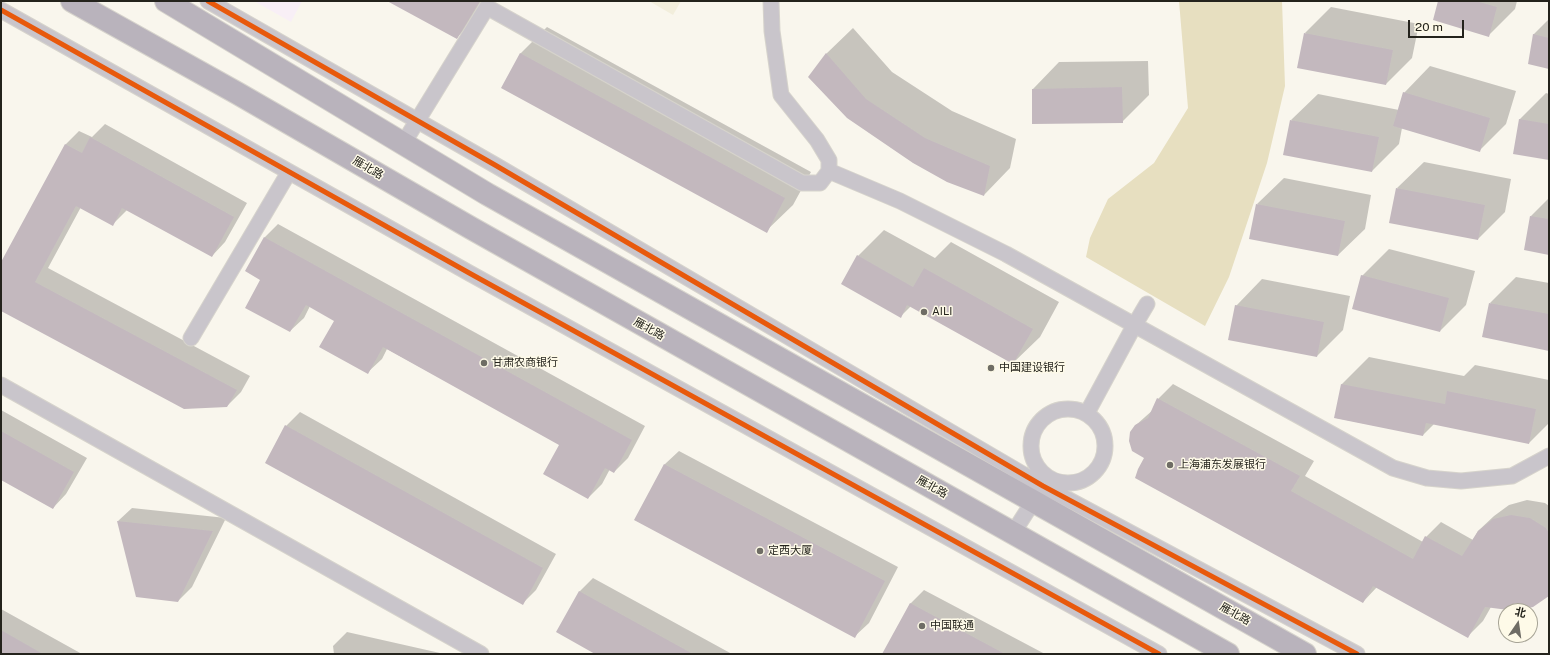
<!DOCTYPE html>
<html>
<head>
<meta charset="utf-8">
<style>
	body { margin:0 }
	#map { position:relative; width:1550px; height:655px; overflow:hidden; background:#f9f6ed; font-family:"Public Sans","Noto Sans SC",sans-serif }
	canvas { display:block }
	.frame { position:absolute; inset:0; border:2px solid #24231c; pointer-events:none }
	.north { position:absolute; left:1498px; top:603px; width:40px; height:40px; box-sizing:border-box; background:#fefae8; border:1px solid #a7a496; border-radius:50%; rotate:13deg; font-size:11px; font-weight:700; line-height:16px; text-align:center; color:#24231c }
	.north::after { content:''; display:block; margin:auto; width:14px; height:18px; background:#6f6d65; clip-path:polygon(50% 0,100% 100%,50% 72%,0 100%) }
	.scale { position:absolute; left:1408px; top:20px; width:56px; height:18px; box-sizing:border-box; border:2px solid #24231c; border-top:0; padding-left:5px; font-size:12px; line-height:14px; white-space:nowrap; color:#24231c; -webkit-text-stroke:3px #fefae8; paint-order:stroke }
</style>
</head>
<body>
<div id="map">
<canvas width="1550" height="655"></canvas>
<div class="frame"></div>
<div class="north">北</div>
<div class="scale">20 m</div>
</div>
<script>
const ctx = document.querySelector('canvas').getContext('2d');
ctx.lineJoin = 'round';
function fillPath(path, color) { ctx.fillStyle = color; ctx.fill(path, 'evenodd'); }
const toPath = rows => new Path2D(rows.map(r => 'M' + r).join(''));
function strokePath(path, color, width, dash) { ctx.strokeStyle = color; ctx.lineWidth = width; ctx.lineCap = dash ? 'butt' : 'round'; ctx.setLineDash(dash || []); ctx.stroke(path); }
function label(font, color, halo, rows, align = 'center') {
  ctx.font = font + ' "Public Sans","Noto Sans SC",sans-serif'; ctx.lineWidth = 3; ctx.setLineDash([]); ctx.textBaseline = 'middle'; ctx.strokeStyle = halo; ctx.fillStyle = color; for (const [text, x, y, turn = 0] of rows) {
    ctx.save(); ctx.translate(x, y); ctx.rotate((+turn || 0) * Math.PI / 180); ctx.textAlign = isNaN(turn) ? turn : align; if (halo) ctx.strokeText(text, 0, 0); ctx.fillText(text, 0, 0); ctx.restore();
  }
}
fillPath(toPath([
	[254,1,302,1,291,22]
]), '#f8eff6');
fillPath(toPath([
	[649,1,681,1,673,15]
]), '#f2eedc');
fillPath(toPath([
	[1179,1,1282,1,1285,86,1267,163,1229,277,1205,326,1086,257,1090,238,1108,199,1154,163,1188,108]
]), '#e7dfc0');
fillPath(toPath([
	[389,1,484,1,471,24,457,37],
	[790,1,883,1,790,2],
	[1439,1,1517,1,1515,9,1488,36],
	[1331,7,1419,24,1412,58,1386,84,1305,33],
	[1549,19,1549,68,1533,35],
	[547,27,811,172,793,205,766,231,520,54],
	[853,28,892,72,952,111,1016,139,1010,168,984,195,914,163,826,54],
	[1148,61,1149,95,1122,122,1033,123,1033,89,1059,62],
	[1430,66,1516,91,1506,124,1479,151,1402,128,1399,144,1372,171,1291,120,1318,94,1399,110,1404,93],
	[1546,93,1549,94,1549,154,1519,120],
	[105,124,247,203,225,242,212,256,127,210,113,224,81,207,48,268,250,376,241,392,227,406,1,310,1,265,66,144,79,131,92,137],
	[1424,162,1511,179,1505,212,1478,239,1397,188],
	[1284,178,1371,195,1365,229,1338,255,1257,204],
	[1549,198,1549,254,1531,216],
	[278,224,645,426,628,458,614,472,610,469,602,484,588,498,561,444,387,349,382,359,368,372,335,320,310,306,304,318,290,331,261,279,246,271,265,237],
	[884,230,935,258,951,242,1059,302,1040,337,1013,363,911,306,901,316,858,256],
	[1389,249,1475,271,1466,305,1440,331,1362,276],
	[1516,277,1549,283,1549,350,1490,303],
	[1262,279,1350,296,1343,330,1317,356,1236,306],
	[1369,357,1464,376,1475,365,1549,380,1549,423,1529,443,1434,424,1423,435,1336,418,1342,384],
	[1173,384,1314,461,1305,476,1423,542,1426,537,1441,522,1473,540,1478,531,1494,516,1509,505,1527,500,1545,503,1549,506,1549,594,1491,607,1483,621,1468,636,1377,587,1363,602,1146,457,1136,425,1154,409,1158,399],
	[1,410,87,458,66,494,53,508,1,479],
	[300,412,556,554,536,590,522,604,286,426],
	[679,451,898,567,869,623,855,636,635,520,665,464],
	[132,508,226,518,192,587,178,601,137,596,118,521],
	[593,578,732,654,597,654,579,592],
	[924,590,1045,654,884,654,910,604],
	[1,609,82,654,1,654],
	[347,632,440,653,334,654,333,646]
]), '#0003');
fillPath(toPath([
	[387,1,480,1,457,39],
	[1438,1,1476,1,1497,7,1489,37,1433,20],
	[1304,33,1393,50,1386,85,1297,68],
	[1533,34,1549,38,1549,69,1528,64],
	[520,53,785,198,767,233,501,88],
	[826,53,866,99,925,138,990,166,984,196,947,182,913,163,847,118,808,77],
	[1122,87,1123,123,1032,124,1032,89],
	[1403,92,1490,118,1480,152,1393,126],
	[1519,119,1549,124,1549,160,1513,154],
	[1290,120,1379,137,1372,172,1283,155],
	[90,137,234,217,212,257,122,208,113,226,76,206,35,282,237,390,227,407,184,409,1,311,1,262,65,144,82,153],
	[1396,188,1485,205,1478,240,1389,223],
	[1256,204,1345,221,1338,256,1249,239],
	[1530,216,1549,219,1549,255,1524,250],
	[264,237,632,440,614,473,605,468,588,499,543,474,559,445,383,347,368,374,319,347,334,321,306,305,290,332,245,308,260,280,245,271],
	[857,255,913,287,924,268,1033,329,1013,364,907,305,901,318,841,284],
	[1361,275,1449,298,1440,332,1352,309],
	[1489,303,1549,314,1549,351,1482,337],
	[1235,305,1324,322,1317,357,1228,340],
	[1341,384,1445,404,1447,391,1536,409,1529,444,1426,423,1423,436,1334,418],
	[1157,398,1300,476,1291,491,1413,559,1425,536,1462,556,1478,531,1493,519,1511,515,1530,518,1546,528,1549,533,1549,596,1533,607,1516,611,1485,607,1468,638,1373,586,1363,603,1135,478,1138,469,1144,458,1132,451,1129,441,1130,432,1135,425,1148,418],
	[285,425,543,568,523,605,265,463],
	[1,431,74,472,53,509,1,480],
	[664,464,885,581,855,638,634,520],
	[117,521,213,531,178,602,136,597],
	[579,591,693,654,595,654,556,632],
	[910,603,1005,654,882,654],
	[1,630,43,654,1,654]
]), '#c3b8be');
const minor = toPath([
	[208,1,495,165,1043,486,1357,654],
	[1,10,471,274,1159,654],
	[403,144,487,7,802,183,820,183,829,171,829,160,817,140,781,95,772,31,771,1],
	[829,171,900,201,1006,254,1393,468,1427,478,1461,481,1512,476,1549,456],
	[191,338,289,172],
	[1,385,481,654],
	'1031 446a37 37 0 1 1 74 0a37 37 0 1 1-74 0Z',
	[1087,413,1134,326,1147,304],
	[1013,533,1038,494]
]);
const primary = toPath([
	[72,1,237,93,471,228,1228,654],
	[166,1,487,194,1305,654]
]);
strokePath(minor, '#d6d3cc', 17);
strokePath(primary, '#d6d3cc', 24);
strokePath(minor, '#c9c5cb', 15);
strokePath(primary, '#b9b3bc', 22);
strokePath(toPath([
	[208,1,495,165,1043,486,1357,654],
	[1,10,471,274,1159,654]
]), '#e8590c', 5);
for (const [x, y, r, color] of [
	[924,312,4,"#6f6d65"],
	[484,363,4,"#6f6d65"],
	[991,368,4,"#6f6d65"],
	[1170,465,4,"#6f6d65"],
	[760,551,4,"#6f6d65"],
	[922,626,4,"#6f6d65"]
]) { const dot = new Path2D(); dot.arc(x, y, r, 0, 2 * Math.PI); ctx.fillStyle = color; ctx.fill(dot); strokePath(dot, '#fefae8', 1.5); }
label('11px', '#24231c', '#fefae8', [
	["雁北路",368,168,30],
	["雁北路",649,329,29],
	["雁北路",932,487,29],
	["雁北路",1235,614,29]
]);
label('11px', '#24231c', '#fefae8', [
	["AILI",932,312],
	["甘肃农商银行",492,363],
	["中国建设银行",999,368],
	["上海浦东发展银行",1178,465],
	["定西大厦",768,551],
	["中国联通",930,626]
], 'left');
</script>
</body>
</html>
